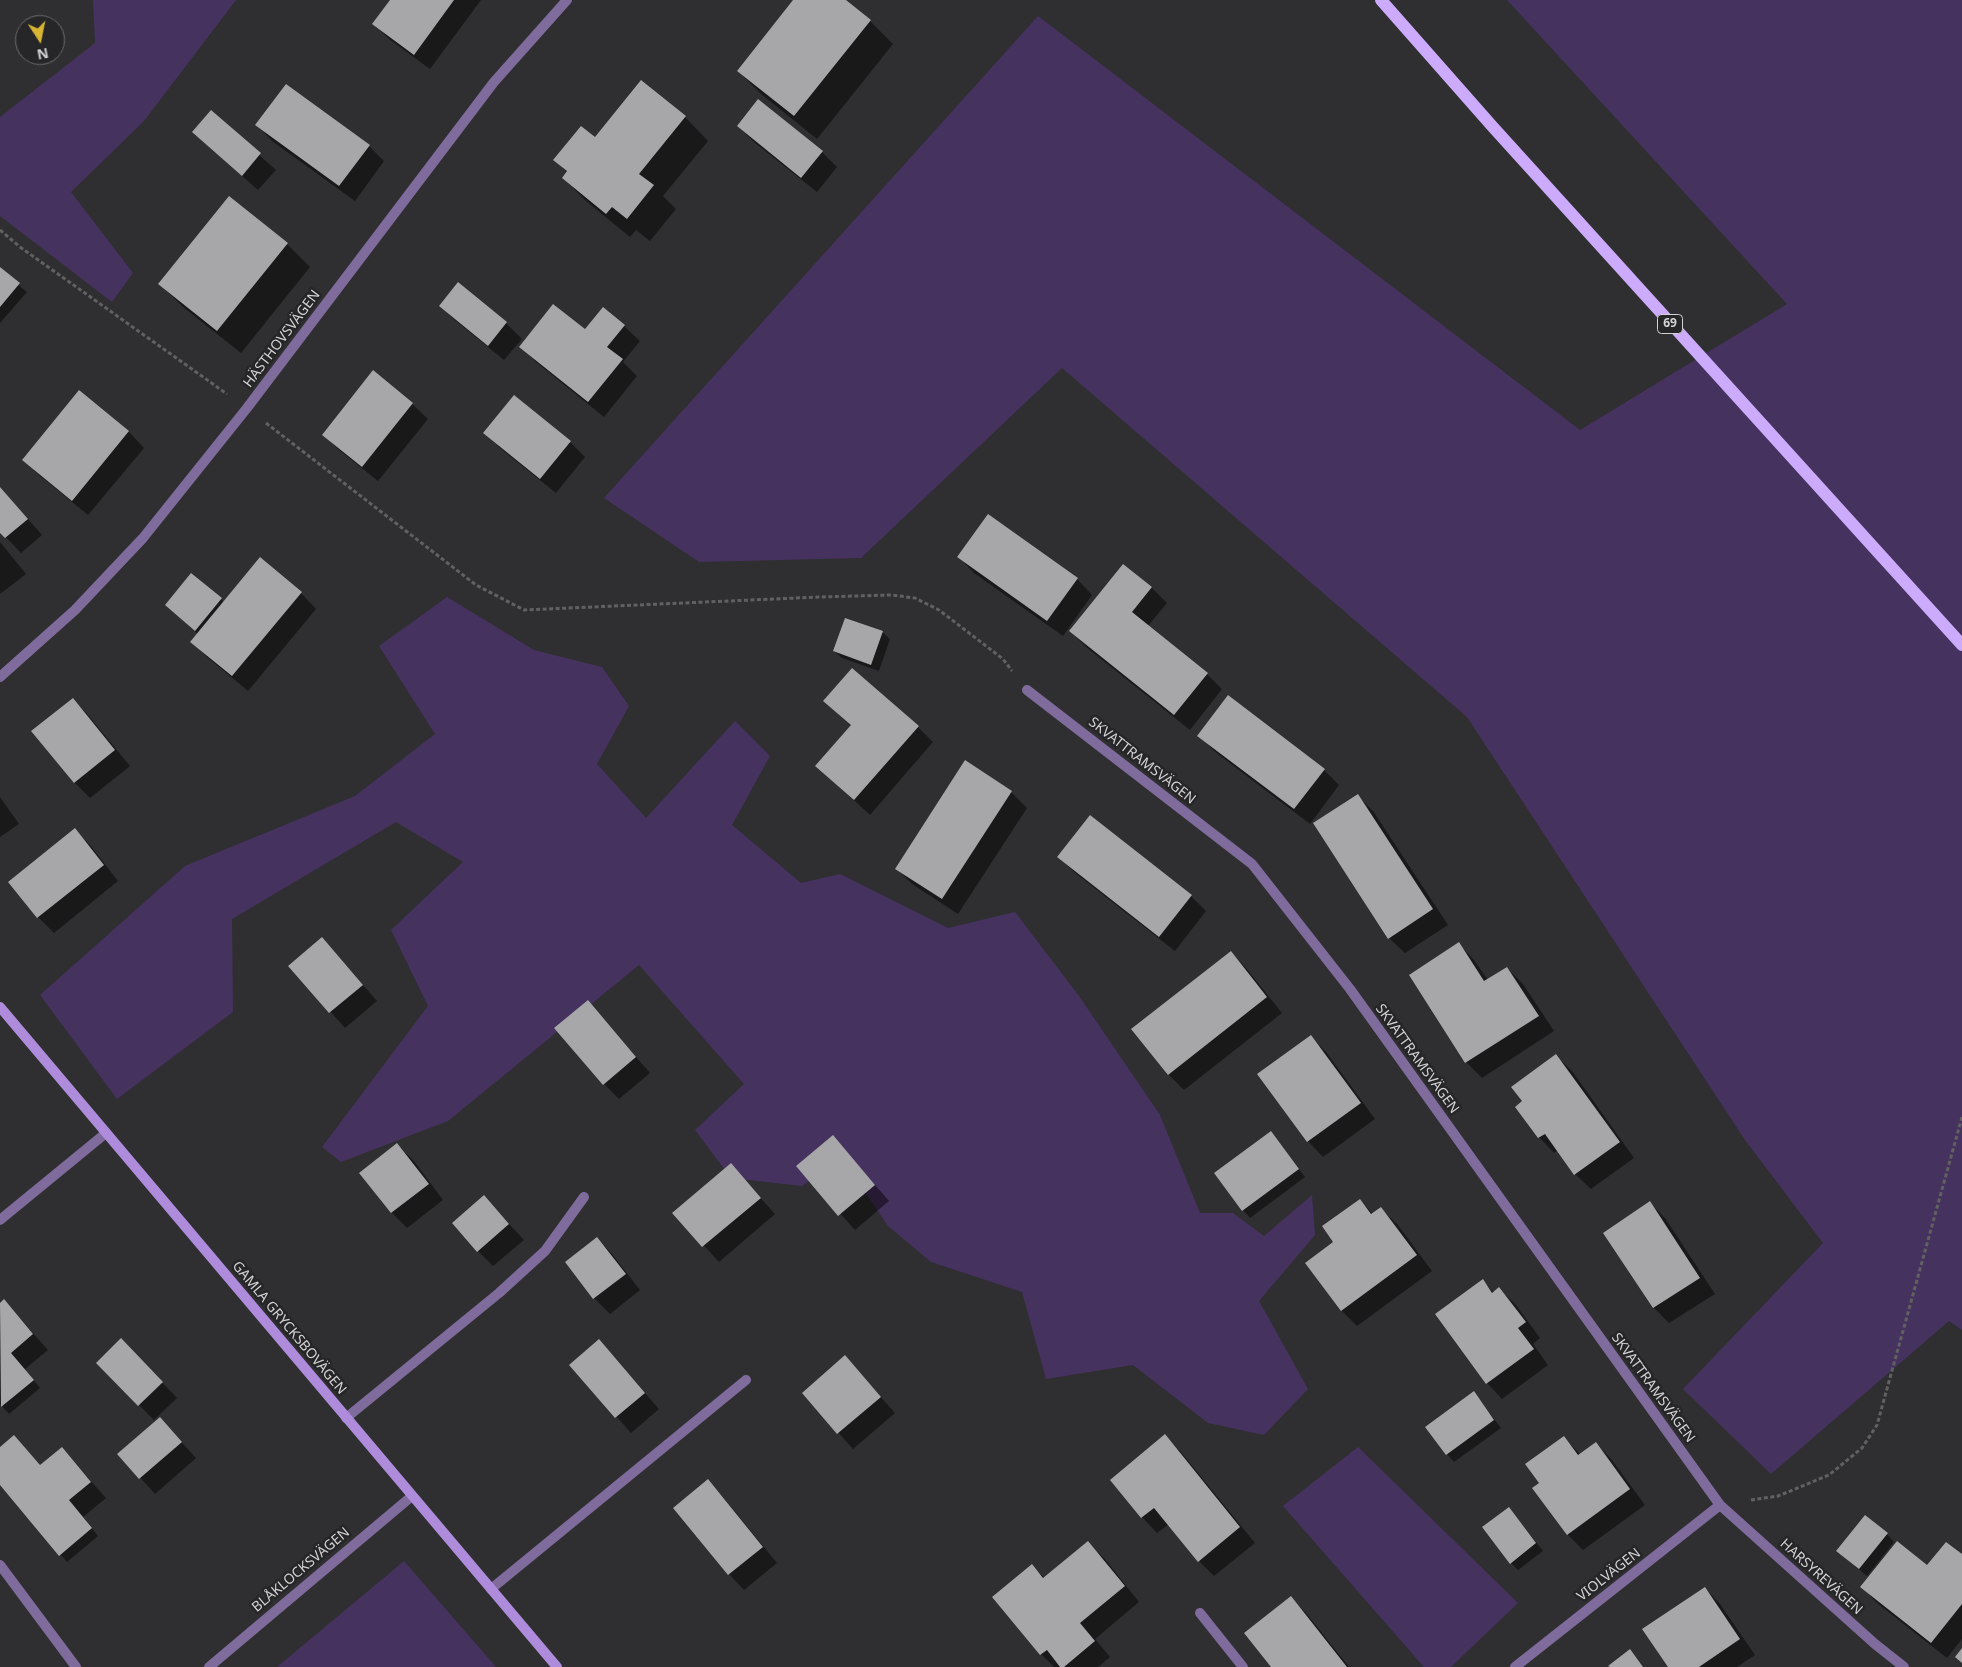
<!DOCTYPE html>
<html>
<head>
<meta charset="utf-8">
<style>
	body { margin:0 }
	#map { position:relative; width:1962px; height:1667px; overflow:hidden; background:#2f2f31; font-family:"Noto Sans",sans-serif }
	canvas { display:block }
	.north { position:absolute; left:15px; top:15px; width:50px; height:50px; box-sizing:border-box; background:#262527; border:1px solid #6b6a6c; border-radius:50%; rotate:169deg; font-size:14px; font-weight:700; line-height:20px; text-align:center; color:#d2d2d3 }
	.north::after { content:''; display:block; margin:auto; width:18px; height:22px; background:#d7b434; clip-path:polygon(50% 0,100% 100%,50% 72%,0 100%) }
</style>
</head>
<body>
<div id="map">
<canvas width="1962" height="1667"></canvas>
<div class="north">N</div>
</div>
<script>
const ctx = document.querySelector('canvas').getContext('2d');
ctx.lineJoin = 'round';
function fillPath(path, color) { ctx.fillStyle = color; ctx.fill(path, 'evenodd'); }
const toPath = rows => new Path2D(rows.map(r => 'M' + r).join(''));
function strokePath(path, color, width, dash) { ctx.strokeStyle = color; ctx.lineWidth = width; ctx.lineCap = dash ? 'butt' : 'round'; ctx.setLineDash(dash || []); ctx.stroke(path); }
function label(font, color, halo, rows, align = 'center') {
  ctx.font = font + ' "Noto Sans",sans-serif'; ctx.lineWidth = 5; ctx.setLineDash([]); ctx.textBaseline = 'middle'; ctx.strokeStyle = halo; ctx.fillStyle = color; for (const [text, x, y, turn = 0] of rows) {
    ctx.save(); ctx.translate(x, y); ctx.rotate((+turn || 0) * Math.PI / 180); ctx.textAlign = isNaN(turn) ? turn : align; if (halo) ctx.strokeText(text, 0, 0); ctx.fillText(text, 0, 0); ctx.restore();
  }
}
fillPath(toPath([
	[93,0,236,0,144,121,71,192,133,273,112,302,0,216,0,117,95,43],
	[1507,0,1962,0,1962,1330,1949,1321,1771,1474,1683,1389,1823,1243,1745,1140,1467,717,1062,368,861,558,699,562,604,498,1038,16,1580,430,1787,304],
	[447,597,534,650,602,667,629,706,597,764,646,818,735,721,770,756,732,825,801,883,840,874,948,928,1015,912,1079,996,1160,1115,1200,1213,1233,1213,1264,1236,1312,1195,1315,1235,1259,1301,1308,1389,1264,1435,1208,1423,1133,1365,1046,1379,1022,1292,931,1262,888,1226,841,1157,802,1186,731,1178,695,1130,744,1084,639,965,448,1121,341,1162,322,1147,428,1006,391,930,463,862,396,822,232,919,233,1012,117,1099,40,995,185,866,355,796,435,734,379,646],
	[1358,1447,1518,1603,1451,1667,1424,1667,1283,1506],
	[404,1561,496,1667,277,1667]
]), '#46325f');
fillPath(toPath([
	[391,0,481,0,430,69,389,39,374,24],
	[795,0,844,0,870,21,893,44,817,139,761,94,738,71],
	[641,82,685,117,708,141,663,196,676,209,650,241,636,230,630,237,586,201,563,178,568,173,555,160,595,139],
	[211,112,276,170,258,190,193,132],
	[257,125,369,146,384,161,355,201,272,141],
	[738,126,822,152,837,167,817,192,754,142],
	[287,244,310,267,241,353,183,307,160,284],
	[0,269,27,292,0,323],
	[458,284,506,323,522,339,504,360,456,321,440,306],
	[624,326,640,341,623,362,637,376,604,417,536,362,521,346,585,331],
	[80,392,129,432,144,448,88,515,39,475,24,460],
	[412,404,428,419,378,481,339,450,323,435],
	[485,433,570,442,585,457,556,493,500,448],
	[0,487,42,535,21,553,0,531],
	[0,542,26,574,0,594],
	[959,557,1077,579,1092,595,1063,636,974,573],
	[1151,587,1167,603,1148,626,1207,674,1222,689,1190,730,1086,647,1070,631],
	[301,593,316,609,248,691,207,657,192,642,198,634,166,605,221,599,224,603],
	[882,632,890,639,879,671,842,658,834,651],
	[72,699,88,715,130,766,90,798,75,783,33,731],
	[825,701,918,727,933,742,870,815,817,766,852,726],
	[1199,735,1324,770,1339,785,1310,824,1214,751],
	[965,762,1011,792,1027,808,958,914,912,884,896,868],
	[1358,796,1373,811,1448,925,1405,953,1389,938],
	[0,797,19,824,0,837],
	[74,830,90,845,118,881,54,933,38,917,10,882],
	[1059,857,1191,896,1206,911,1175,951,1074,872],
	[322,938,377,1001,345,1028,290,966],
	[1459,944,1474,960,1488,980,1507,968,1523,984,1554,1031,1482,1078,1466,1062,1410,976],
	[1231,952,1246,968,1282,1013,1184,1090,1168,1074],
	[588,1002,650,1073,619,1099,604,1084],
	[1311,1037,1326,1052,1375,1119,1323,1157,1308,1141],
	[1556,1056,1572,1071,1634,1158,1591,1189,1575,1174,1558,1150,1554,1153,1539,1137,1523,1102],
	[1271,1133,1305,1177,1250,1218,1243,1210],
	[833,1137,889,1201,855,1230,798,1167],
	[397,1145,413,1160,443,1200,407,1228,391,1212],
	[730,1164,775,1214,719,1262,674,1213],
	[484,1197,524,1240,493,1266,478,1251],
	[1360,1200,1373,1214,1381,1209,1397,1224,1432,1271,1357,1326,1342,1311,1307,1263,1335,1242],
	[1650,1203,1665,1218,1715,1294,1669,1323,1654,1308,1604,1233],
	[597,1238,612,1254,640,1290,610,1314,594,1298,566,1262],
	[1483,1281,1494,1293,1499,1289,1515,1304,1540,1338,1533,1344,1548,1365,1502,1399,1487,1383],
	[4,1301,48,1350,25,1369,40,1388,9,1414,0,1404,0,1305],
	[599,1341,659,1409,631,1433,571,1365],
	[136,1355,177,1398,154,1420,97,1363],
	[845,1357,895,1413,853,1449,803,1393],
	[1474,1393,1501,1428,1454,1462,1447,1454],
	[175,1435,196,1458,155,1494,119,1454],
	[1165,1436,1180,1451,1255,1543,1214,1576,1199,1561,1169,1524,1157,1533,1142,1517,1111,1480],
	[14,1437,41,1466,62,1449,106,1498,83,1517,98,1536,67,1562,0,1484,0,1449],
	[1564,1438,1580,1454,1596,1443,1611,1459,1645,1505,1583,1550,1568,1535,1534,1488,1541,1484],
	[708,1481,723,1497,777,1563,744,1590,729,1574],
	[1509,1508,1543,1551,1518,1570,1511,1563],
	[1887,1534,1894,1542,1867,1576,1837,1551],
	[1088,1543,1104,1558,1139,1602,1095,1639,1110,1657,1098,1667,1054,1667,1041,1654,1032,1566,1045,1578],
	[1962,1556,1962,1639,1947,1658,1877,1603,1862,1587],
	[1705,1588,1720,1604,1755,1655,1737,1667,1669,1667],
	[1291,1598,1306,1613,1349,1667,1273,1667]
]), '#0007');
fillPath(toPath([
	[390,0,454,0,414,55,372,24],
	[793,0,846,0,871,20,794,116,737,71],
	[641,80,686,116,639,174,654,185,627,219,612,207,606,214,562,178,567,171,553,160,581,126,595,137],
	[286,84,370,145,339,186,255,125],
	[758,99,823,151,801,178,737,126],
	[211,110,261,153,242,176,192,132],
	[229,196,288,243,217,331,158,284],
	[0,267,20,283,0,307],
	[458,282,507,322,488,346,439,306],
	[553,304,585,329,603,307,625,325,607,347,623,359,588,402,519,347],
	[373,370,413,403,362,467,322,435],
	[79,390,129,431,72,501,22,460],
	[514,395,571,441,540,479,483,433],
	[0,487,28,519,5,538,0,533],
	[988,514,1078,578,1047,621,957,557],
	[260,557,302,592,232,676,190,642],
	[1123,564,1152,587,1132,612,1208,673,1174,715,1069,631],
	[191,573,222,598,195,631,165,605],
	[845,618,883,631,871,665,833,651],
	[852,668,919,726,854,800,815,766,851,725,823,701],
	[1228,695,1325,769,1294,809,1197,736],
	[73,698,115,750,74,783,31,731],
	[965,760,1012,791,942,899,895,869],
	[1358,794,1433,909,1388,939,1313,823],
	[1090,815,1192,895,1159,937,1057,857],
	[75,828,104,865,37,918,8,882],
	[322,937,363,985,329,1013,288,966],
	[1459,942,1484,981,1507,967,1539,1016,1465,1063,1409,975],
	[1231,951,1267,997,1168,1075,1131,1029],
	[588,1000,636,1057,603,1085,554,1028],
	[1311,1035,1361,1103,1307,1142,1257,1074],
	[1556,1054,1620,1142,1574,1175,1545,1134,1538,1138,1515,1107,1522,1101,1511,1087],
	[1271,1131,1299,1169,1242,1211,1214,1173],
	[833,1135,875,1185,838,1216,796,1166],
	[397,1143,429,1184,391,1213,359,1173],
	[731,1163,761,1198,702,1247,672,1213],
	[484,1195,509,1224,477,1252,452,1223],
	[1360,1199,1371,1214,1381,1207,1417,1255,1341,1311,1305,1263,1333,1242,1322,1226],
	[1650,1201,1700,1278,1653,1308,1603,1233],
	[597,1237,626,1274,593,1299,565,1262],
	[1483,1279,1492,1293,1499,1287,1526,1322,1518,1328,1534,1349,1486,1384,1435,1314],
	[4,1299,33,1334,11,1353,34,1380,1,1407,0,1303],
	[121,1338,163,1382,138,1406,96,1363],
	[599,1339,645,1393,615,1418,569,1365],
	[845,1355,881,1397,837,1434,802,1393],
	[1474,1391,1494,1420,1446,1455,1425,1427],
	[160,1417,182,1442,139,1479,117,1454],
	[1165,1434,1240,1527,1198,1562,1154,1508,1141,1518,1110,1480],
	[14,1435,40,1465,62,1447,91,1482,69,1500,92,1528,59,1556,0,1485,0,1447],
	[1564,1436,1578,1455,1596,1442,1630,1489,1567,1535,1532,1488,1539,1483,1525,1464],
	[708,1479,763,1547,728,1575,673,1508],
	[1509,1507,1536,1543,1510,1564,1482,1527],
	[1865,1515,1888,1533,1859,1569,1836,1551],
	[1088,1541,1125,1586,1080,1623,1095,1641,1064,1667,1060,1667,1047,1650,1040,1655,992,1597,1032,1564,1043,1578],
	[1897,1541,1927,1565,1946,1542,1962,1554,1962,1604,1931,1643,1860,1587],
	[1705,1587,1740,1639,1699,1667,1668,1667,1642,1629],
	[1291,1596,1347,1667,1271,1667,1244,1633],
	[1962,1648,1962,1663,1955,1657],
	[1630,1649,1643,1667,1610,1667,1608,1666]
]), '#a7a6a9');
strokePath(toPath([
	[0,230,20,247,227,394],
	[266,423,476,585,524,610,819,597,891,595,915,598,939,610,1003,659,1012,671],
	[1751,1500,1778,1496,1829,1475,1862,1448,1877,1425,1962,1117]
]), '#616162', 3, [4, 2.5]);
strokePath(toPath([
	[0,1220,106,1133],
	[346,1418,499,1293,545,1251,584,1197],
	[0,1565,76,1667],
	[491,1589,746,1380],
	[1200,1613,1243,1667]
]), '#806b9d', 10);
strokePath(toPath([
	[0,677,75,610,143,538,247,408,494,82,567,0],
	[1027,690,1252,864,1350,989,1720,1505,1875,1644,1904,1667],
	[209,1667,412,1496],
	[1515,1667,1720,1505]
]), '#806b9d', 10);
strokePath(toPath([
	[0,1007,557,1667]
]), '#ae8cdb', 10);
strokePath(toPath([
	[1381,0,1492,126,1962,645]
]), '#cdabfc', 12);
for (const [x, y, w] of [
	[1670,324,25]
]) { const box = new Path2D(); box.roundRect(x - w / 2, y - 9.5, w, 19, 4); ctx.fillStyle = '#262527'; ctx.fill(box); strokePath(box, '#d2d2d3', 1); }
label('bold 12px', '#d2d2d3', null, [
	["69",1670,324]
]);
label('14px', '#d2d2d3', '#262527', [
	["HÄSTHOVSVÄGEN",282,339,-53],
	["SKVATTRAMSVÄGEN",1142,761,38],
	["SKVATTRAMSVÄGEN",1417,1059,54],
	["GAMLA GRYCKSBOVÄGEN",289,1328,50],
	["SKVATTRAMSVÄGEN",1653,1388,54],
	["BLÅKLOCKSVÄGEN",301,1570,-40],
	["VIOLVÄGEN",1609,1575,-38],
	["HARSYREVÄGEN",1821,1577,42]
]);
</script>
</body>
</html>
